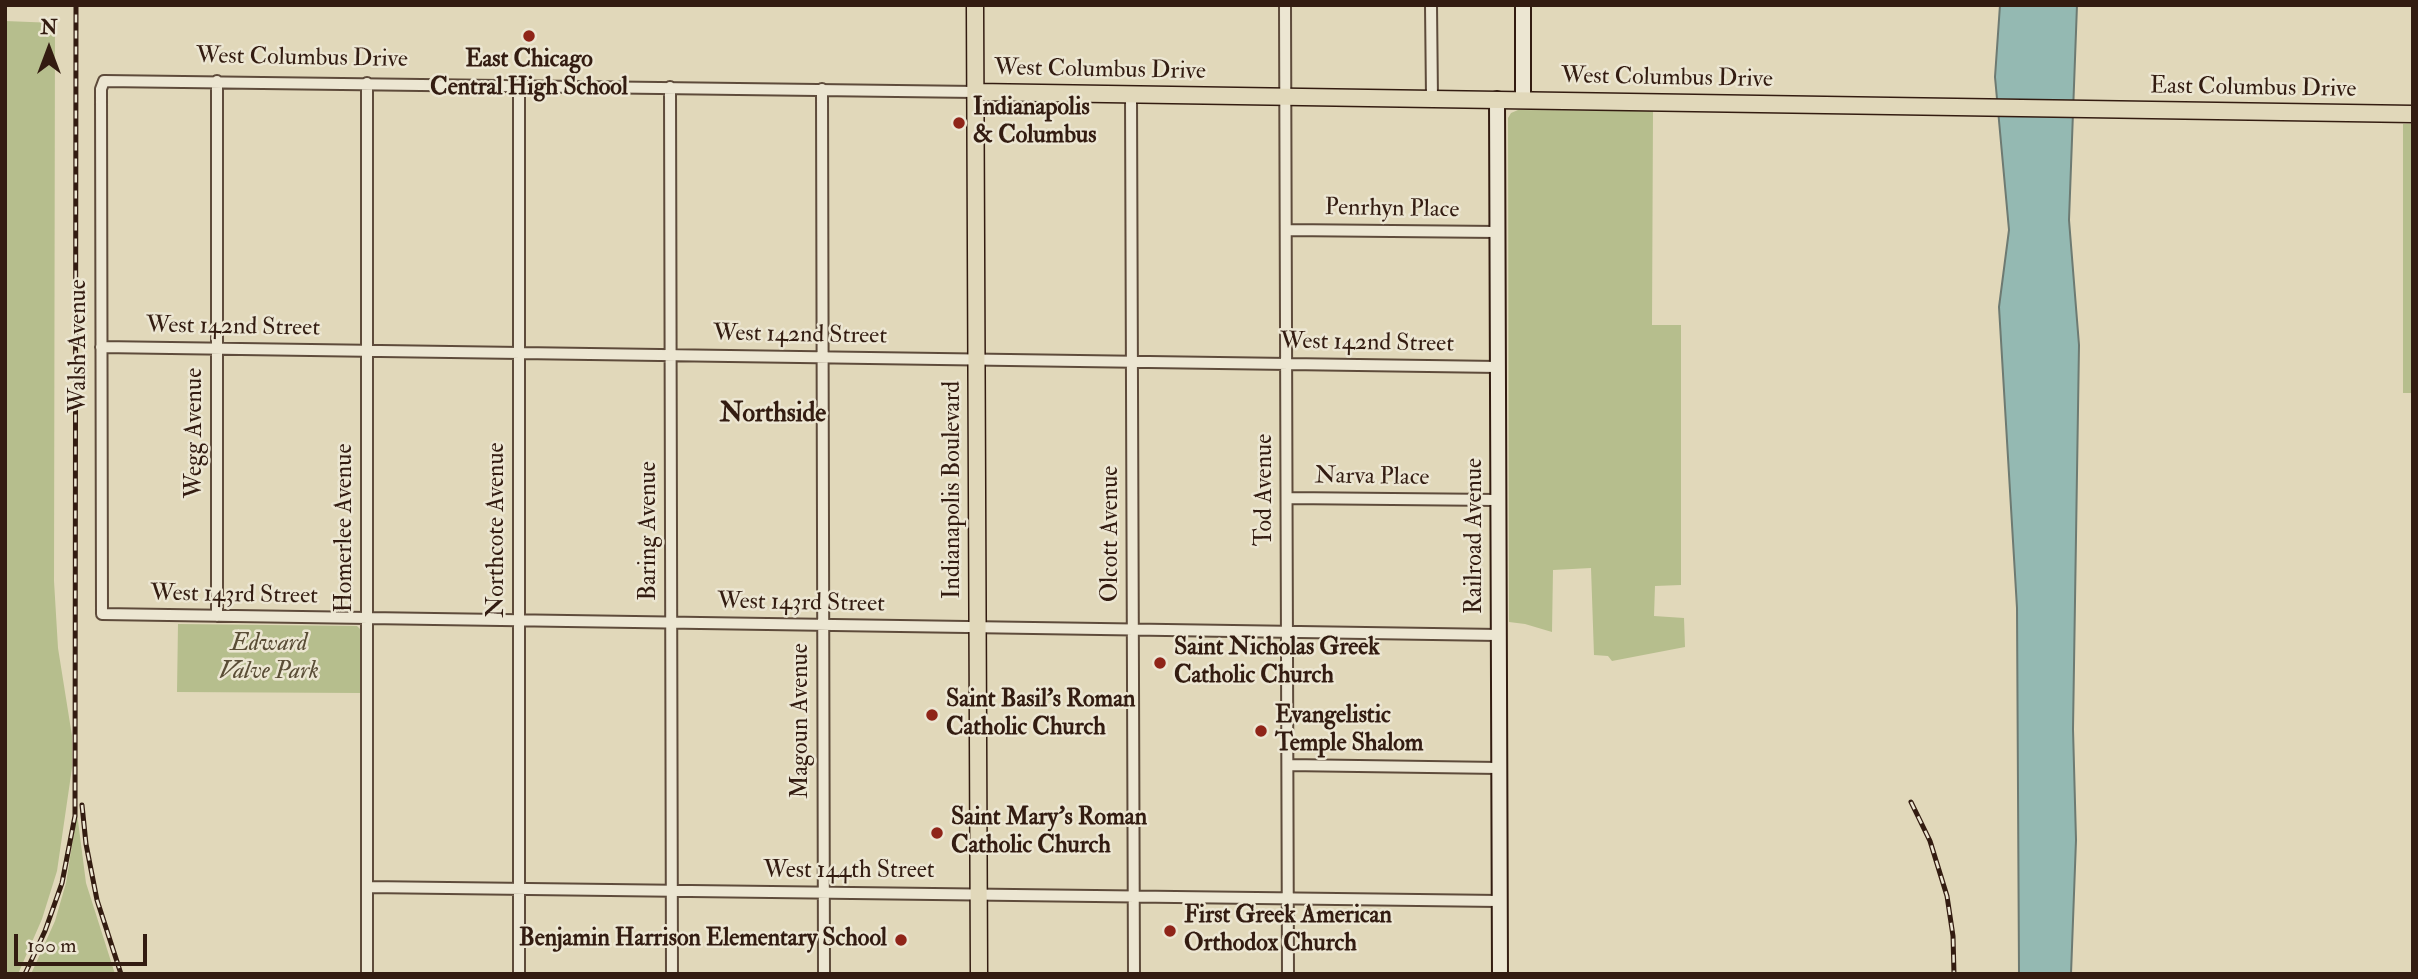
<!DOCTYPE html>
<html>
<head>
<meta charset="utf-8">
<style>
	body { margin:0 }
	#map { position:relative; width:2418px; height:979px; overflow:hidden; background:#e1d8ba; font-family:"IM FELL Double Pica",serif }
	canvas { display:block }
	.frame { position:absolute; inset:0; border:7px solid #331c11; pointer-events:none }
	.north { position:absolute; left:14px; top:14px; width:70px; height:70px; -webkit-text-stroke:5px #ece6d2; paint-order:stroke; rotate:0deg; font-size:19px; font-weight:700; line-height:28px; text-align:center; color:#331c11 }
	.north::after { content:''; display:block; margin:auto; width:24px; height:32px; background:#331c11; clip-path:polygon(50% 0,100% 100%,50% 72%,0 100%) }
	.scale { position:absolute; left:14px; top:934px; width:133px; height:32px; box-sizing:border-box; border:4px solid #331c11; border-top:0; padding-left:9px; font-size:21px; line-height:24px; white-space:nowrap; color:#331c11; -webkit-text-stroke:5px #ece6d2; paint-order:stroke }
</style>
</head>
<body>
<div id="map">
<canvas width="2418" height="979"></canvas>
<div class="frame"></div>
<div class="north">N</div>
<div class="scale">100 m</div>
</div>
<script>
const ctx = document.querySelector('canvas').getContext('2d');
ctx.lineJoin = 'round';
function fillPath(path, color) { ctx.fillStyle = color; ctx.fill(path, 'evenodd'); }
const toPath = rows => new Path2D(rows.map(r => 'M' + r).join(''));
function strokePath(path, color, width, dash) { ctx.strokeStyle = color; ctx.lineWidth = width; ctx.lineCap = dash ? 'butt' : 'round'; ctx.setLineDash(dash || []); ctx.stroke(path); }
function label(font, color, halo, rows, align = 'center') {
  ctx.font = font + ' "IM FELL Double Pica",serif'; ctx.lineWidth = 5; ctx.setLineDash([]); ctx.textBaseline = 'middle'; ctx.strokeStyle = halo; ctx.fillStyle = color; for (const [text, x, y, turn = 0] of rows) {
    ctx.save(); ctx.translate(x, y); ctx.rotate((+turn || 0) * Math.PI / 180); ctx.textAlign = isNaN(turn) ? turn : align; if (halo) ctx.strokeText(text, 0, 0); ctx.fillText(text, 0, 0); ctx.restore();
  }
}
fillPath(toPath([
	[5,21,55,23,54,581,58,648,72,736,72,768,57,871,42,919,18,974,5,974],
	[1518,110,1653,111,1652,325,1681,325,1681,585,1655,586,1654,616,1684,618,1685,647,1612,661,1608,656,1594,655,1591,568,1553,570,1552,632,1525,624,1509,622,1508,118,1511,113],
	[2403,124,2413,124,2413,393,2403,393],
	[178,624,357,626,361,630,360,693,177,692],
	[77,813,86,883,115,974,31,974,55,921,66,883]
]), '#b6be8d');
const water = toPath([
	[2000,5,2077,5,2069,220,2079,345,2073,729,2076,840,2071,974,2019,974,2017,608,1999,307,2009,230,1995,77,2000,5]
]);
fillPath(water, '#94b9b2');
strokePath(water, '#6d7a72', 2);
const street = toPath([
	[1285,5,1288,974],
	[1431,5,1432,98],
	[217,81,217,616],
	[367,83,367,974],
	[519,85,519,974],
	[670,87,672,974],
	[822,89,824,974],
	[976,92,104,81,101,89,102,614,1499,635],
	[1131,94,1134,974],
	[1286,230,1498,232],
	[101,347,1498,367],
	[1287,498,1498,500],
	[1288,765,1499,768],
	[367,887,1499,901]
]);
const secondary = toPath([
	[1497,99,1500,974],
	[1523,99,1523,5]
]);
const primary = toPath([
	[975,5,979,974],
	[976,92,2413,114]
]);
strokePath(street, '#5e4b3b', 14);
strokePath(secondary, '#331c11', 18);
strokePath(primary, '#331c11', 19);
strokePath(street, '#ece6d2', 10);
strokePath(secondary, '#ece6d2', 14);
strokePath(primary, '#e1d8ba', 16);
const rail = toPath([
	[1911,802,1930,841,1947,896,1953,936,1954,974],
	[82,805,86,844,97,900,121,974],
	[25,974,45,931,62,883,75,816,76,5]
]);
strokePath(rail, '#331c11', 5);
strokePath(rail, '#ece6d2', 2.5, [8]);
for (const [x, y, r, color] of [
	[529,36,7,"#8f2418"],
	[959,123,7,"#8f2418"],
	[1160,663,7,"#8f2418"],
	[932,715,7,"#8f2418"],
	[1261,731,7,"#8f2418"],
	[937,833,7,"#8f2418"],
	[1170,931,7,"#8f2418"],
	[901,940,7,"#8f2418"]
]) { const dot = new Path2D(); dot.arc(x, y, r, 0, 2 * Math.PI); ctx.fillStyle = color; ctx.fill(dot); strokePath(dot, '#ece6d2', 2.5); }
label('24px', '#331c11', '#ece6d2', [
	["West Columbus Drive",302,59,1],
	["West Columbus Drive",1100,71,1],
	["West Columbus Drive",1667,79,1],
	["East Columbus Drive",2253,89,1],
	["Penrhyn Place",1392,210,1],
	["West 142nd Street",233,328,1],
	["West 142nd Street",800,336,1],
	["West 142nd Street",1367,344,1],
	["Walsh Avenue",80,346,-90],
	["Wegg Avenue",196,433,-90],
	["Narva Place",1372,478,1],
	["Indianapolis Boulevard",954,490,-90],
	["Tod Avenue",1266,490,-90],
	["Homerlee Avenue",346,528,-90],
	["Northcote Avenue",498,530,-90],
	["Baring Avenue",650,531,-90],
	["Olcott Avenue",1112,534,-90],
	["Railroad Avenue",1476,536,-90],
	["West 143rd Street",234,596,1],
	["West 143rd Street",801,604,1],
	["Magoun Avenue",802,721,-90],
	["West 144th Street",849,872]
]);
label('bold 24px', '#331c11', '#ece6d2', [
	["East Chicago",529,61,"center"],
	["Central High School",529,89,"center"],
	["Indianapolis",973,109],
	["& Columbus",973,137],
	["Saint Nicholas Greek",1174,649],
	["Catholic Church",1174,677],
	["Saint Basil's Roman",946,701],
	["Catholic Church",946,729],
	["Evangelistic",1275,717],
	["Temple Shalom",1275,745],
	["Saint Mary's Roman",951,819],
	["Catholic Church",951,847],
	["First Greek American",1184,917],
	["Orthodox Church",1184,945],
	["Benjamin Harrison Elementary School",887,940,"right"]
], 'left');
label('italic 24px', '#5a4d36', '#ece6d2', [
	["Edward",269,645],
	["Valve Park",269,673]
]);
label('bold 26px', '#331c11', '#ece6d2', [
	["Northside",773,415]
]);
</script>
</body>
</html>
